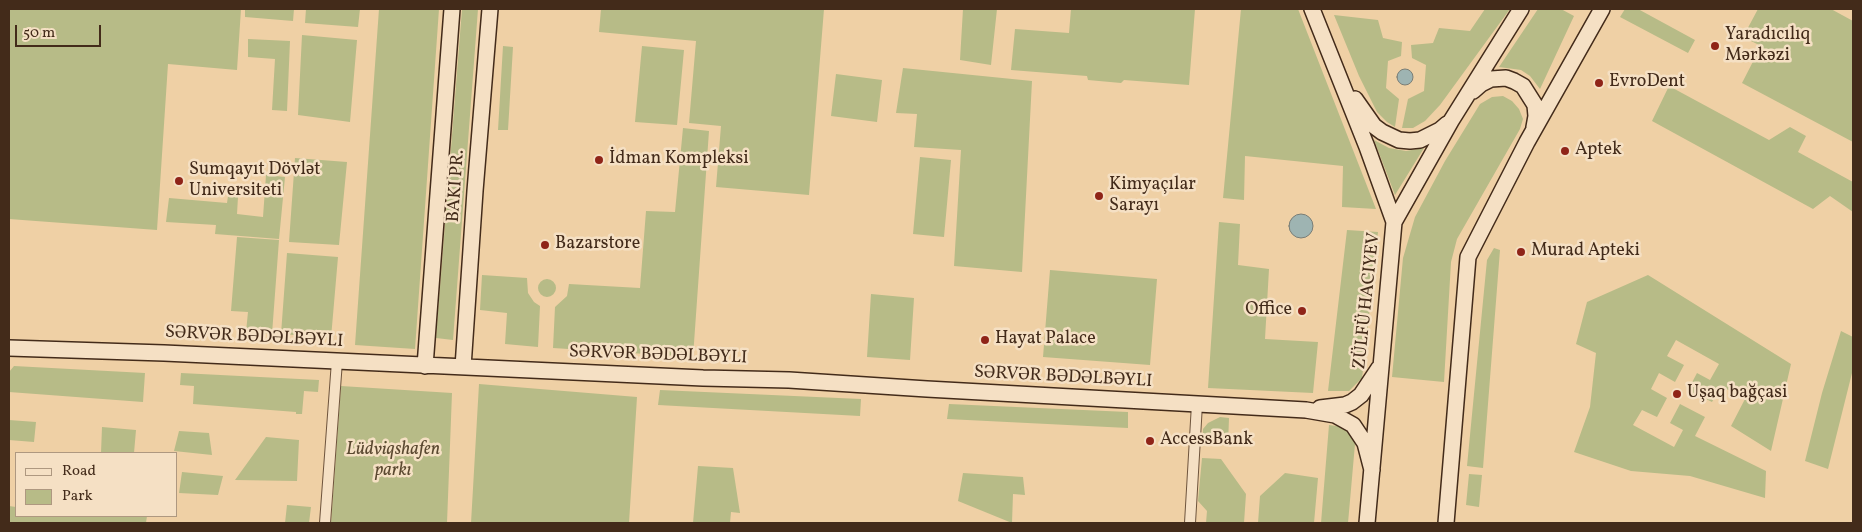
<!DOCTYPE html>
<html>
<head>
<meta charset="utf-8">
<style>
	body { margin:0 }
	#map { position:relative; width:1862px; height:532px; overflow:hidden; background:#efd0a5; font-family:Vollkorn,serif }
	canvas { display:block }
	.frame { position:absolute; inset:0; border:10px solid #432b1a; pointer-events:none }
	.legend { position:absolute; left:15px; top:452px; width:162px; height:65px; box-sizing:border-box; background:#f5e0c4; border:1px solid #ae9880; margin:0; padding:6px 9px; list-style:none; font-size:15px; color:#432b1a }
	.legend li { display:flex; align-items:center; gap:10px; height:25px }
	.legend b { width:25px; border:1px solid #ae9880 }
	.scale { position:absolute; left:15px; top:25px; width:86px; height:22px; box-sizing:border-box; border:2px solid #432b1a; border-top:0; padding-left:6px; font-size:15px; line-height:18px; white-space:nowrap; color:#432b1a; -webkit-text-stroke:4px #f5e0c4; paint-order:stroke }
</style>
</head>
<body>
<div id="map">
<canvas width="1862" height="532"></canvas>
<div class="frame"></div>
<ul class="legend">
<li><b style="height:6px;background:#f5e0c4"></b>Road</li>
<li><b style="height:14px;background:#b7bb87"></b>Park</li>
</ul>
<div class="scale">50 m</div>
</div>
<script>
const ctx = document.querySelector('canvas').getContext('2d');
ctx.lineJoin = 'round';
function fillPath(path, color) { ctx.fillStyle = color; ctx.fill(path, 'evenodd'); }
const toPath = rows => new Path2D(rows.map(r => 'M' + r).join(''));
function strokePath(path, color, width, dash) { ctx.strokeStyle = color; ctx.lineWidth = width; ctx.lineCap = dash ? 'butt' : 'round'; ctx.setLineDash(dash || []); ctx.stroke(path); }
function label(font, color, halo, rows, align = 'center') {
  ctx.font = font + ' Vollkorn,serif'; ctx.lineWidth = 5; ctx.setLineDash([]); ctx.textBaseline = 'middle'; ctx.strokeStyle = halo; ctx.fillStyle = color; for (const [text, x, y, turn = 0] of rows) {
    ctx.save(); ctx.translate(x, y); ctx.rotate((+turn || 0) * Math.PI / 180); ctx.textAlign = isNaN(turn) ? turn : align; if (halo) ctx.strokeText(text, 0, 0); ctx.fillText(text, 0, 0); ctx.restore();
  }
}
fillPath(toPath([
	[9,9,241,9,237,70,168,64,157,230,9,219],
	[245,9,294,9,293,21,245,17],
	[306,9,360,9,358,27,305,23],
	[379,9,439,9,415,349,355,345],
	[462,9,478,9,453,340,436,338],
	[601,9,824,9,809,195,716,187,721,126,689,123,696,41,599,32],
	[963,9,997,9,991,65,960,60],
	[1071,9,1195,9,1189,85,1124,80,1121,83,1088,80,1087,76,1011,70,1015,29,1069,33],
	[1241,9,1298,9,1376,209,1342,207,1343,166,1245,156,1244,200,1223,198],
	[1485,9,1510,9,1440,105,1425,121,1413,128,1402,128,1408,99,1424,91,1426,65,1412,58,1411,45,1433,43,1439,28,1470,31],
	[1538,9,1561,9,1574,16,1540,89,1530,76,1521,70,1499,67],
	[1625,9,1638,9,1695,40,1688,53,1620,17],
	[1758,9,1831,9,1853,21,1853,142,1742,83,1761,46,1743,37],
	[1334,15,1378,20,1383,38,1402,42,1401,56,1388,61,1386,88,1399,99,1395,127,1387,122,1377,112,1359,76],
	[302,35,357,40,350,122,298,115],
	[248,39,290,41,287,111,272,110,275,59,248,57],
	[503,46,513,47,508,130,498,130],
	[642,46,684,50,677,125,635,122],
	[903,68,1032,81,1022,272,954,266,961,150,914,147,917,114,896,113],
	[836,74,882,80,877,122,831,116],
	[1669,86,1769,140,1790,127,1806,136,1798,152,1853,182,1853,212,1830,196,1813,209,1652,121],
	[1503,96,1512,101,1519,109,1523,119,1520,129,1457,239,1451,262,1444,382,1392,377,1403,258,1415,217,1445,161,1480,104,1492,97],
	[683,128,709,131,693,357,553,348,555,307,567,296,569,284,640,288,646,211,675,212],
	[1374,140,1389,148,1406,151,1424,148,1395,195],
	[920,157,951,160,944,237,913,234],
	[295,158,347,162,339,245,289,242],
	[266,175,285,177,279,239,215,234,216,225,166,222,169,198,227,203,228,196,238,197,237,214,263,217],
	[1219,222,1240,224,1238,265,1269,269,1265,339,1318,342,1313,393,1208,388],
	[1347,230,1378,232,1365,354,1362,378,1349,391,1328,391],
	[237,237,279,240,272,334,246,332,248,312,231,311],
	[1494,248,1500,250,1483,468,1467,466,1487,260],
	[287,253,338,257,331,338,281,334],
	[1050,270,1157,279,1150,365,1043,357],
	[482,275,527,278,528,293,534,302,540,306,538,347,505,344,507,313,480,310],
	[1648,275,1791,364,1771,451,1731,426,1745,399,1721,386,1712,402,1688,390,1697,373,1710,380,1719,364,1676,340,1667,356,1684,365,1675,382,1659,373,1651,389,1667,398,1657,417,1642,410,1633,425,1674,447,1683,430,1670,423,1680,404,1705,417,1695,436,1766,471,1765,498,1690,476,1631,471,1574,452,1590,407,1596,353,1576,344,1587,302],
	'538 288a9 9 0 1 1 18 0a9 9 0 1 1-18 0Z',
	[871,294,914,298,910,360,867,357],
	[1841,331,1853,337,1853,369,1828,469,1805,461,1822,393],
	[14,366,145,373,143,402,9,392,9,372],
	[181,373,319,380,318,392,304,391,302,414,296,414,296,412,193,404,194,386,180,385],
	[479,384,637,397,629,523,471,523],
	[341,386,452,393,447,523,331,523],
	[660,390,861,399,860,416,658,405],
	[949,404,1128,412,1128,428,947,419],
	[1220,417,1229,418,1228,445,1202,443,1203,429,1208,423],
	[9,420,36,422,34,442,9,440],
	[1329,425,1344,427,1350,432,1355,444,1348,523,1321,523],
	[102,427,136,430,134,453,101,453],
	[179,431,209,433,212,455,174,451],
	[266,437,299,440,297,481,235,480],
	[1202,458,1221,459,1246,494,1244,523,1206,523,1207,511,1198,501],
	[698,466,733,468,740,513,731,512,730,523,693,523],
	[182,472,223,476,218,495,179,493],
	[963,473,1023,477,1025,495,1013,494,1012,523,958,501],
	[1285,473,1318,478,1314,523,1258,523,1260,496],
	[1469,474,1482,475,1479,507,1466,505],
	[287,505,311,507,309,523,285,523],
	[9,506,16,507,16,516,147,516,146,523,9,523]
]), '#b7bb87');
const water = toPath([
	'1397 77a8 8 0 1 1 16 0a8 8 0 1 1-16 0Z',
	'1289 226a12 12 0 1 1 24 0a12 12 0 1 1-24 0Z'
]);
fillPath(water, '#9eb4b2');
strokePath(water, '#7a7d75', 1);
const street = toPath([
	[325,523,337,361],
	[1190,523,1197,404]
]);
const secondary = toPath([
	[1312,9,1367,147,1394,222],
	[1473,91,1481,84,1491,79,1506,78,1514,81,1523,86,1535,105,1536,116,1534,127],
	[1355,99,1374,126,1382,132,1399,140,1410,141,1420,140,1440,130,1447,124],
	[9,348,164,353,703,378,789,380,927,389,1306,410,1335,415,1353,425,1365,443,1372,470],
	[425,366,452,9],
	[463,367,475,191,490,9],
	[1320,408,1345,405,1352,402,1361,395,1379,368],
	[1367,523,1394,222,1451,121,1521,9],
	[1446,523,1468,257,1527,142,1602,9]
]);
strokePath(street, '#6e543d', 12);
strokePath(secondary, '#432b1a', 18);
strokePath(street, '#f5e0c4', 10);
strokePath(secondary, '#f5e0c4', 15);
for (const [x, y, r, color] of [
	[1715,46,5,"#8f2418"],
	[1599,83,5,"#8f2418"],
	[1565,151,5,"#8f2418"],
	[599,160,5,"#8f2418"],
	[179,181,5,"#8f2418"],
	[1099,196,5,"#8f2418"],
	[545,245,5,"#8f2418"],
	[1521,252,5,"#8f2418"],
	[1302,311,5,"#8f2418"],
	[985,340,5,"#8f2418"],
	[1677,394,5,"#8f2418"],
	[1150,441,5,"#8f2418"]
]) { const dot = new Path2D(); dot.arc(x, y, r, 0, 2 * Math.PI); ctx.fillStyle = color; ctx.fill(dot); strokePath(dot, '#f5e0c4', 2); }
label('18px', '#432b1a', '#f5e0c4', [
	["Yaradıcılıq",1725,36],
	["Mərkəzi",1725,57],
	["EvroDent",1609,83],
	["Aptek",1575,151],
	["İdman Kompleksi",609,160],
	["Sumqayıt Dövlət",189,171],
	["Universiteti",189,192],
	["Kimyaçılar",1109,186],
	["Sarayı",1109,207],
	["Bazarstore",555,245],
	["Murad Apteki",1531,252],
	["Office",1292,311,"right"],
	["Hayat Palace",995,340],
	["Uşaq bağçasi",1687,394],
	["AccessBank",1160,441]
], 'left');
label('18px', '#432b1a', '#f5e0c4', [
	["BAKI PR.",457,186,-86],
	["ZÜLFÜ HACIYEV",1368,301,-84],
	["SƏRVƏR BƏDƏLBƏYLI",254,338,3],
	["SƏRVƏR BƏDƏLBƏYLI",658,356,2],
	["SƏRVƏR BƏDƏLBƏYLI",1063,378,3]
]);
label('italic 18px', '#5a4830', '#f5e0c4', [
	["Lüdviqshafen",393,451],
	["parkı",393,472]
]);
</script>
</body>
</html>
